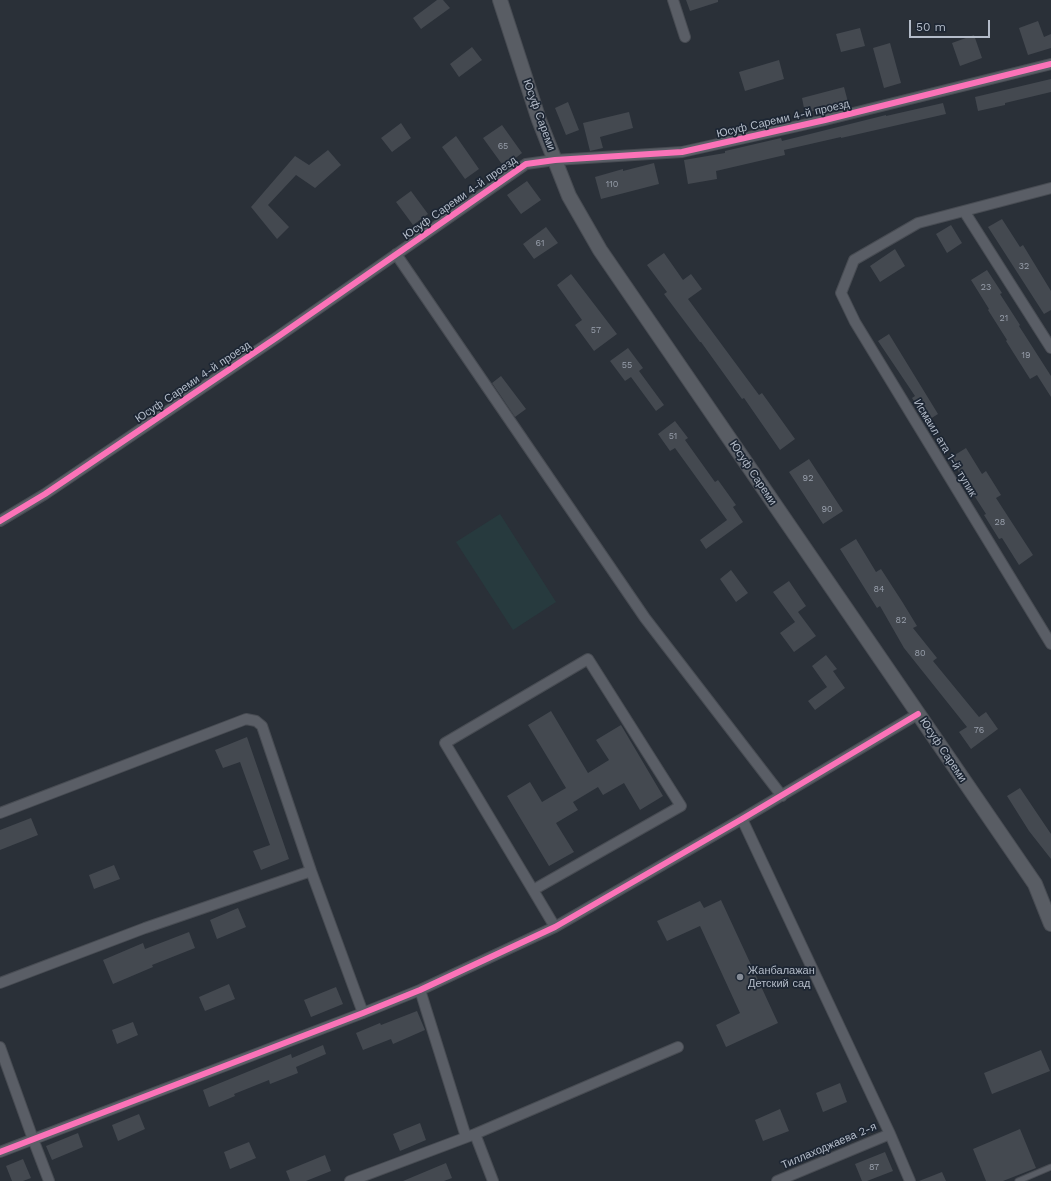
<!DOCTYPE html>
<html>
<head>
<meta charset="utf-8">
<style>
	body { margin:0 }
	#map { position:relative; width:1051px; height:1181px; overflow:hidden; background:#2a3038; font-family:"Work Sans",sans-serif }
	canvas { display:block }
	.scale { position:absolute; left:909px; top:20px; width:81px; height:18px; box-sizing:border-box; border:2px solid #b4bcc9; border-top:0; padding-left:5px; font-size:12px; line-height:14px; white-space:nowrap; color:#b4bcc9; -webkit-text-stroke:3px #1d2633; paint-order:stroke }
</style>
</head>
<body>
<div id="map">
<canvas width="1051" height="1181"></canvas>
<div class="scale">50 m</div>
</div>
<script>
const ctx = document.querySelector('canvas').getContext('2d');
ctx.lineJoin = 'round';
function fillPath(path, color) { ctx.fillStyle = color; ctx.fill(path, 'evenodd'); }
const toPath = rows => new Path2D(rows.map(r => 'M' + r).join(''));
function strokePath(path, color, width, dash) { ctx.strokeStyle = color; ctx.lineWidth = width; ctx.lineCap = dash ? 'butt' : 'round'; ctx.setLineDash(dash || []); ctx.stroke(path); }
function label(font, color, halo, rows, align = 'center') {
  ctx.font = font + ' "Work Sans",sans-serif'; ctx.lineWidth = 3.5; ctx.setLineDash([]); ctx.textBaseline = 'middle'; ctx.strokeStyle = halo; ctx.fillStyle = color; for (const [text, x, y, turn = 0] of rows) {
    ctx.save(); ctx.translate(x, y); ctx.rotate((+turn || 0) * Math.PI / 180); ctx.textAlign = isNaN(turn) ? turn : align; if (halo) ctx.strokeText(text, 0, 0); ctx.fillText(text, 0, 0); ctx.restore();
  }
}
fillPath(toPath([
	[500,514,556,602,513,630,456,542]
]), '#273a3e');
fillPath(toPath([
	[437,0,443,0,450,8,421,29,413,18],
	[686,0,718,0,718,2,690,11],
	[1038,21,1044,37,1051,34,1051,48,1028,55,1019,28],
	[860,28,865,46,841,52,836,34],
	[974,35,982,58,960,66,952,43],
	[890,43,901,83,884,88,873,48],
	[472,47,482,60,459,77,450,64],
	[779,60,784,79,745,91,739,72],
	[1051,79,1051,92,1005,103,1005,105,978,111,975,97],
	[844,87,848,102,805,113,802,98],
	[568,102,579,130,566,135,555,108],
	[943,103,946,114,841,138,841,137,784,150,785,155,716,171,717,179,688,184,684,160,725,153,725,151,781,138,782,141,886,115,886,116],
	[629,112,633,128,600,137,603,148,590,151,583,123],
	[401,123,411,138,392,152,381,138],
	[502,125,522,153,504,167,483,138],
	[456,136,479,169,465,179,442,147],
	[328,150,341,165,315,188,296,175,268,205,289,227,277,239,251,207,295,156,309,165],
	[654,163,659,184,601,199,595,177,623,169,623,171],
	[527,181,541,200,521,214,507,195],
	[411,191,428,214,413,225,396,202],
	[1002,219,1020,247,1023,245,1051,291,1051,310,1044,314,988,227],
	[951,225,962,243,947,253,936,234],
	[546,227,558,243,534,259,523,244],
	[895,249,905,266,880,282,870,266],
	[664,253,683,280,691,274,702,289,688,299,759,395,762,393,795,439,780,450,744,398,742,399,701,342,700,342,664,294,667,292,647,265],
	[987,270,1002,293,1000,294,1020,325,1019,326,1051,376,1051,397,1037,375,1030,379,1006,341,1007,340,988,310,989,309,971,280],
	[571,274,617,334,594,351,575,325,582,320,557,285],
	[889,334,938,414,927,421,912,398,915,396,878,341],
	[628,348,643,368,639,371,664,405,656,411,631,377,625,381,610,361],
	[501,376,526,409,515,417,492,383],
	[675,421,688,438,685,440,715,482,718,480,736,505,733,507,743,522,706,549,700,540,727,520,675,448,670,451,658,434],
	[966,448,982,474,986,471,1001,495,996,498,1033,555,1019,565,1002,538,999,539,984,515,986,514,950,458],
	[809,459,843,511,823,524,789,472],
	[856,539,876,572,881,569,903,603,917,626,913,628,937,658,933,661,979,717,986,712,998,729,971,749,959,732,967,727,904,648,880,606,877,608,840,549],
	[731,570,748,593,736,602,720,579],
	[789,581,806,606,798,612,816,636,794,652,780,633,795,622,773,592],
	[826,655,837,669,833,671,845,688,815,710,808,701,827,687,812,666],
	[551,711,588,773,609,760,596,740,621,725,663,796,640,810,624,783,603,795,598,787,573,802,578,810,556,823,574,852,549,866,507,796,530,782,542,802,566,788,528,725],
	[247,737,289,859,261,870,253,851,270,845,240,762,223,768,215,750],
	[1020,788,1051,834,1051,859,1029,831,1007,796],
	[31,818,38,835,0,850,0,830],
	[114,865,120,879,94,889,89,875],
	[721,900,778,1023,726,1047,716,1025,740,1013,700,926,667,941,657,921,700,901,704,908],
	[238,908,246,927,217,939,210,920],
	[189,932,195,948,152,965,153,967,113,984,103,960,143,943,145,949],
	[229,984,235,999,205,1011,199,997],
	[336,987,343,1004,311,1017,304,1000],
	[417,1011,425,1030,393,1044,391,1039,363,1050,356,1033,380,1023,381,1025],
	[133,1022,138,1035,117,1044,112,1030],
	[323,1045,326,1054,296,1067,298,1073,270,1084,269,1080,234,1094,235,1096,209,1107,203,1090,291,1054,292,1058],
	[1041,1050,1050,1071,992,1094,984,1073],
	[840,1083,847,1102,823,1112,816,1093],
	[780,1109,789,1131,763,1141,755,1120],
	[139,1114,145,1129,118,1141,112,1125],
	[420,1123,426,1140,400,1151,393,1134],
	[1020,1129,1036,1168,1003,1181,986,1181,973,1149],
	[78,1133,83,1147,52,1160,46,1146],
	[249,1142,256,1158,230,1169,224,1152],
	[885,1152,893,1171,867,1181,862,1181,855,1164],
	[325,1155,331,1171,306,1181,290,1181,286,1171],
	[23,1159,31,1178,23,1181,12,1181,6,1166],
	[446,1163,452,1178,444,1181,403,1181],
	[942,1172,946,1181,919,1181]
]), '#444950');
const service = toPath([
	[1018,1181,1051,1167]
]);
const minor = toPath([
	[673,0,685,37],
	[1051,188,918,223,854,260,841,293,855,322,1051,644],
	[964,211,1051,348],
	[396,254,645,618,782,796],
	[0,521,45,494,276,338,526,164,555,160,682,152,825,120,1051,64],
	[0,813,246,719,256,721,262,726,311,871,363,1013],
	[742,819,890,1134,910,1181],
	[533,890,681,806,588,659,445,743,533,890,555,927],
	[0,983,145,928,311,871],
	[420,990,466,1137],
	[0,1047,33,1139,49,1181],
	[475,1134,493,1181],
	[0,1152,363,1013,420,990,555,927,742,819,918,714],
	[350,1181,475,1134,678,1047],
	[777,1181,890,1134]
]);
const secondary = toPath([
	[500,0,539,120,569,196,600,250,1035,884,1051,924]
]);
strokePath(service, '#484c53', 7);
strokePath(minor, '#484c53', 12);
strokePath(secondary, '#484c53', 16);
strokePath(service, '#5a5e66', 5);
strokePath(minor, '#5a5e66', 10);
strokePath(secondary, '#595d64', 14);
strokePath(toPath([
	[0,521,45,494,276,338,526,164,555,160,682,152,825,120,1051,64],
	[0,1152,363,1013,420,990,555,927,742,819,918,714]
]), '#fb73b8', 6);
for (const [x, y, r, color] of [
	[740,977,4,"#848b96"]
]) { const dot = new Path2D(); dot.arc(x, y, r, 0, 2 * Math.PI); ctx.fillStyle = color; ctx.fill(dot); strokePath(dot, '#1d2633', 1.5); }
label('9px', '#989fab', null, [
	["65",503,146],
	["110",612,184],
	["61",540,243],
	["32",1024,266],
	["23",986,287],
	["21",1004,318],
	["57",596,330],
	["19",1026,355],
	["55",627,365],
	["51",673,436],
	["92",808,478],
	["90",827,509],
	["28",1000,522],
	["84",879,589],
	["82",901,620],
	["80",920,653],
	["76",979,730],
	["87",874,1167]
]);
label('11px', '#b4bcc9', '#1d2633', [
	["Юсуф Сареми",539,115,70],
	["Юсуф Сареми 4-й проезд",783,119,-13],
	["Юсуф Сареми 4-й проезд",460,198,-35],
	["Юсуф Сареми 4-й проезд",193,382,-34],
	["Исмаил ата 1-й тупик",945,448,59],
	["Юсуф Сареми",753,473,56],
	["Юсуф Сареми",943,750,56],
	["Тиллаходжаева 2-я",829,1146,-23]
]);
label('11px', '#b4bcc9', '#1d2633', [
	["Жанбалажан",748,971],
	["Детский сад",748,984]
], 'left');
</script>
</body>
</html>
